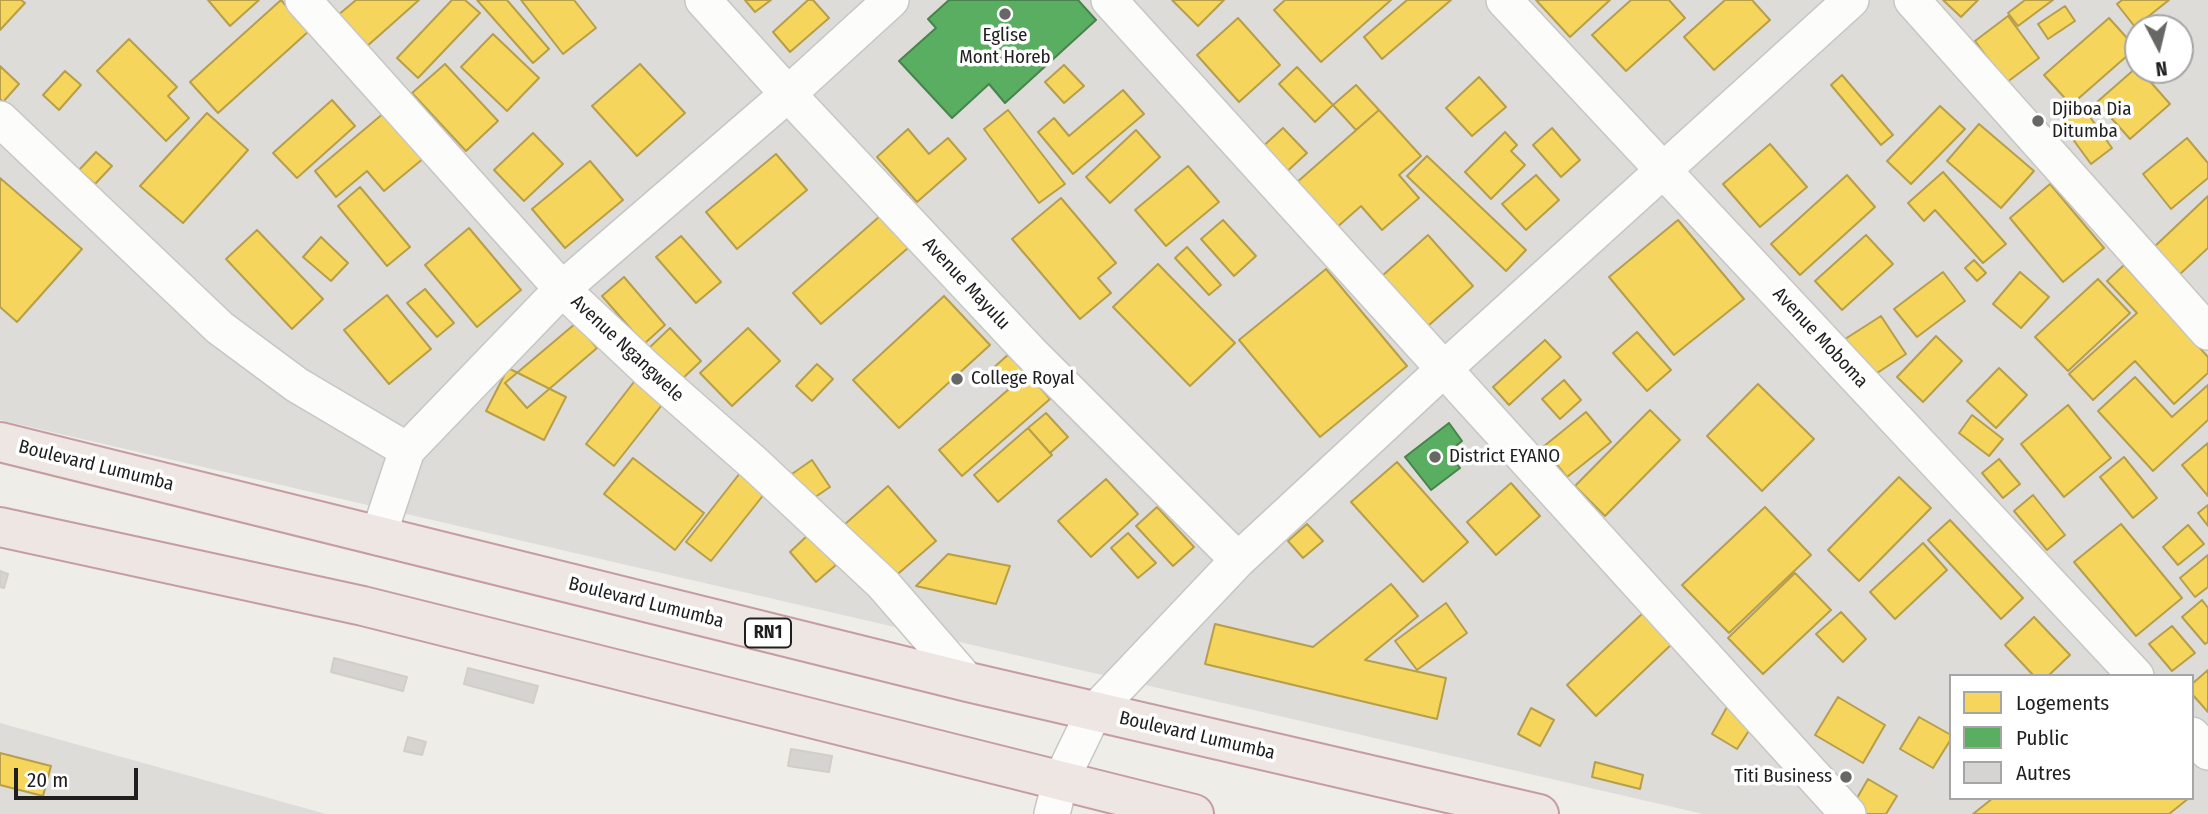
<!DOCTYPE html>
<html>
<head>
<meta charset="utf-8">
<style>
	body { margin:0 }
	#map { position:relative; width:2208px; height:814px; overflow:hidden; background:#eeede7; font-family:"Fira Sans Condensed",sans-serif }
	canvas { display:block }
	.legend { position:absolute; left:1949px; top:674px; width:245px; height:126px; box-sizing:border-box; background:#fff; border:2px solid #a5a5a5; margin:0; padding:9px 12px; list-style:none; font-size:21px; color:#1f1f1f }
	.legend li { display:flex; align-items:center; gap:14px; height:35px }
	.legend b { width:35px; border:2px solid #a5a5a5 }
	.north { position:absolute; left:2124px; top:14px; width:70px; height:70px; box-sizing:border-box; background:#fff; border:2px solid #a5a5a5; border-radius:50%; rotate:173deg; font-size:19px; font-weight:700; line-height:28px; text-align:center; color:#1f1f1f }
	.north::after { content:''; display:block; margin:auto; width:24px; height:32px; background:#676765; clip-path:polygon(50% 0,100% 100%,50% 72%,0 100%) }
	.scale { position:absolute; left:14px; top:768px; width:124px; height:32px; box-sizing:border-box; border:4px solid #1f1f1f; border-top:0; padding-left:9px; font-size:21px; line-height:24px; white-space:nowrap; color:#1f1f1f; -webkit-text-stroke:5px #fff; paint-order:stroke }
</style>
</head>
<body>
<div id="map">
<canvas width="2208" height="814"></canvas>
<ul class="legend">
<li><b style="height:19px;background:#f6d55c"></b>Logements</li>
<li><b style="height:19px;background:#5aae61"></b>Public</li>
<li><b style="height:19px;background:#d6d4d0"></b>Autres</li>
</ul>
<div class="north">N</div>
<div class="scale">20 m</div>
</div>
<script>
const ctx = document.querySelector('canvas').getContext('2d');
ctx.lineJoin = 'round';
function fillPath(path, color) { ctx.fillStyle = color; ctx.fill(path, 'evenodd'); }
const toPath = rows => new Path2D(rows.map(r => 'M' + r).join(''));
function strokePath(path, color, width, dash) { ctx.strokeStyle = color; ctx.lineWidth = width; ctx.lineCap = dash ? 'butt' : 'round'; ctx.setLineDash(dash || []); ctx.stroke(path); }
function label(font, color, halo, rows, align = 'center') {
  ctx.font = font + ' "Fira Sans Condensed",sans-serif'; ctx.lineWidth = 7; ctx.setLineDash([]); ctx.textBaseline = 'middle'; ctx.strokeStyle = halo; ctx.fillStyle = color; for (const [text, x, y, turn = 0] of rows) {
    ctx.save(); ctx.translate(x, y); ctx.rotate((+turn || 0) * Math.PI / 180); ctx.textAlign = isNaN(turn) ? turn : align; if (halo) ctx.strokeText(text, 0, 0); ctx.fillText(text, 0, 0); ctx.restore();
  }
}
fillPath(toPath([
	[0,0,2208,0,2208,814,1703,814,0,420],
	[2138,28,2180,28,2180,70,2138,70],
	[1951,676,2192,676,2192,798,1951,798],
	[0,723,326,814,0,814]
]), '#dddcd9');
const homes = toPath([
	[0,0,21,0,25,3,0,30,0,0],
	[208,0,259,0,230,26,208,0],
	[281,0,309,31,218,113,190,82,281,0],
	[356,0,419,0,365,48,337,16,356,0],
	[452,0,465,0,480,13,418,78,397,58,452,0],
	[477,0,507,0,549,49,533,63,477,0],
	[521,0,574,0,596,28,563,54,521,0],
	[745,0,771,0,755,12,745,0],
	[808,0,813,0,829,18,790,52,773,32,808,0],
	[1172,0,1224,0,1198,26,1172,0],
	[1285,0,1391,0,1321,62,1274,10,1285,0],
	[1407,0,1451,0,1382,59,1364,37,1407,0],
	[1536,0,1610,0,1570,37,1536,0],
	[1631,0,1669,0,1685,18,1626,71,1592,35,1631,0],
	[1725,0,1752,0,1770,20,1714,70,1684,37,1725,0],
	[1943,0,1978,0,1961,17,1943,0],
	[2025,0,2053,0,2018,26,2008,13,2025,0],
	[2122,0,2169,0,2135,27,2117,4,2122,0],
	[2065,6,2075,21,2048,39,2038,24,2065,6],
	[2008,16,2039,58,2006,83,1975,41,2008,16],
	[1238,18,1280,65,1239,102,1197,55,1238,18],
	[2109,18,2136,48,2071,105,2044,75,2109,18],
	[493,34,539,78,507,111,461,67,493,34],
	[129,39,177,87,168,96,189,118,166,141,97,71,129,39],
	[445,64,498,121,466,151,412,93,445,64],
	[640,64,685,113,637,156,592,106,640,64],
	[1064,65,1084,86,1064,103,1045,82,1064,65],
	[0,66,19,84,3,102,0,99,0,66],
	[1297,67,1333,105,1315,122,1279,84,1297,67],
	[2137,67,2138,70,2140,70,2170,104,2130,139,2097,102,2137,67],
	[65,71,81,85,59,110,43,95,65,71],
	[1842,75,1893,135,1881,145,1831,85,1842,75],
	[1479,77,1506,107,1472,136,1446,108,1479,77],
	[1356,85,1379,110,1356,130,1333,105,1356,85],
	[1123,90,1144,114,1073,174,1038,132,1054,118,1069,136,1123,90],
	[332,100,355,126,297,178,273,153,332,100],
	[1940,106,1965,129,1911,184,1887,161,1940,106],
	[2083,107,2112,148,2091,164,2061,123,2083,107],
	[1008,110,1065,184,1039,203,984,129,1008,110],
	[1379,110,1421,156,1399,175,1419,198,1382,230,1361,206,1335,229,1295,184,1379,110],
	[385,112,424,158,384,191,367,171,336,197,315,171,385,112],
	[207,113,248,150,183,223,140,186,207,113],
	[1979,124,2034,171,2001,208,1947,161,1979,124],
	[1283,128,1307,153,1282,176,1259,150,1283,128],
	[1552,128,1580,160,1561,177,1533,145,1552,128],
	[908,129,929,154,948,138,966,159,917,202,877,157,908,129],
	[1136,130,1160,157,1110,203,1086,177,1136,130],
	[1505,132,1517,145,1511,151,1525,165,1491,199,1465,172,1505,132],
	[533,133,563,164,524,201,494,170,533,133],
	[2187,138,2208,163,2208,178,2171,209,2143,174,2187,138],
	[1770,144,1807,187,1760,227,1723,184,1770,144],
	[96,152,112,166,95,184,79,170,96,152],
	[776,154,807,190,737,249,706,212,776,154],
	[1427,156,1526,250,1506,271,1407,176,1427,156],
	[590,161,623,200,565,248,532,209,590,161],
	[1188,166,1219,202,1166,246,1135,210,1188,166],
	[1943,172,2006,244,1983,263,1935,210,1924,221,1908,203,1943,172],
	[1536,175,1559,200,1526,230,1502,204,1536,175],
	[1847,175,1875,207,1800,275,1771,244,1847,175],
	[0,178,82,249,17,322,0,307,0,178],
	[2050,184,2104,248,2063,282,2010,218,2050,184],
	[360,187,410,247,387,266,338,206,360,187],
	[2208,196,2208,248,2179,275,2153,248,2208,196],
	[1061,198,1116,263,1098,278,1111,293,1080,319,1012,239,1061,198],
	[880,216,908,248,821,324,793,293,880,216],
	[1223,220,1256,256,1234,276,1201,239,1223,220],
	[1678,220,1744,299,1674,355,1609,277,1678,220],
	[469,228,521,290,477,327,425,265,469,228],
	[257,230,323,299,292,329,226,259,257,230],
	[1428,235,1473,286,1428,326,1382,276,1428,235],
	[1866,235,1893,264,1842,310,1815,281,1866,235],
	[681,236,721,282,696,303,656,257,681,236],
	[321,237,348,263,331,281,303,257,321,237],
	[1187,247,1221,285,1209,295,1175,258,1187,247],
	[1974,260,1986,273,1977,281,1965,268,1974,260],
	[1158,264,1235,343,1190,386,1113,307,1158,264],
	[2124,265,2208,357,2208,373,2174,404,2135,361,2093,400,2069,374,2137,313,2107,281,2124,265],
	[1326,269,1407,366,1320,437,1239,340,1326,269],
	[1943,272,1965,301,1917,337,1894,309,1943,272],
	[2020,272,2049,297,2021,328,1993,304,2020,272],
	[624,277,665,325,644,344,602,296,624,277],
	[2098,279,2130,313,2068,371,2035,337,2098,279],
	[425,289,454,323,437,337,407,303,425,289],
	[387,295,431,349,389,384,344,330,387,295],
	[944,296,990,345,899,428,853,380,944,296],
	[1881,316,1906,354,1868,379,1842,341,1881,316],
	[576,323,597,348,527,408,505,383,576,323],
	[670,328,701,361,681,380,649,348,670,328],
	[748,328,780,361,732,406,700,373,748,328],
	[1637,332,1671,370,1647,391,1613,353,1637,332],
	[1936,336,1962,361,1923,402,1897,377,1936,336],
	[1545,340,1561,357,1509,405,1493,387,1545,340],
	[1010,353,1050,399,962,476,939,450,1009,389,991,370,1010,353],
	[817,364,833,379,812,401,796,386,817,364],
	[508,368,566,397,544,440,486,411,508,368],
	[1999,368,2027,395,1996,428,1967,401,1999,368],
	[2135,377,2172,417,2208,385,2208,420,2153,471,2098,411,2135,377],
	[637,378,665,401,614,466,586,444,637,378],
	[1564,380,1581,400,1560,419,1542,399,1564,380],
	[1758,384,1814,439,1762,491,1707,436,1758,384],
	[2068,405,2111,458,2064,497,2021,444,2068,405],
	[1650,410,1680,440,1605,516,1575,486,1650,410],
	[1586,412,1611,442,1567,477,1543,447,1586,412],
	[1046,413,1068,437,1050,453,1028,428,1046,413],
	[1972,415,2003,439,1989,456,1959,433,1972,415],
	[1028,428,1052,455,998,502,974,475,1028,428],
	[2208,443,2208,496,2182,465,2208,443],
	[2124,457,2157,498,2133,518,2100,477,2124,457],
	[633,458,704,513,675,550,604,494,633,458],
	[1999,459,2020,484,2003,498,1982,473,1999,459],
	[812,460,830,487,808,502,789,476,812,460],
	[1397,462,1468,542,1423,582,1351,502,1397,462],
	[740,473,765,493,711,561,686,542,740,473],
	[1899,477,1931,508,1859,581,1828,550,1899,477],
	[1106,479,1138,514,1091,557,1058,521,1106,479],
	[1511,483,1540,516,1496,555,1467,522,1511,483],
	[888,486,936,541,892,579,844,525,888,486],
	[2033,495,2065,535,2047,550,2014,511,2033,495],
	[2208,505,2208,526,2198,513,2208,505],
	[1157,507,1194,547,1173,566,1136,526,1157,507],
	[1765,507,1811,555,1729,633,1682,585,1765,507],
	[1950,520,2023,598,2001,619,1928,540,1950,520],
	[1307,524,1323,541,1303,558,1288,541,1307,524],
	[2121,524,2182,598,2136,636,2074,562,2121,524],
	[2188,525,2204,544,2178,565,2163,547,2188,525],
	[1128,533,1156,563,1138,578,1111,548,1128,533],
	[809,534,836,565,816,582,790,552,809,534],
	[1923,543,1947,570,1895,619,1870,592,1923,543],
	[948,554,1010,566,996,604,916,586,948,554],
	[2208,555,2208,587,2195,597,2180,578,2208,555],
	[1795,573,1831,610,1763,674,1728,638,1795,573],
	[1391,584,1418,616,1365,660,1446,678,1437,719,1205,664,1215,624,1313,647,1391,584],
	[2202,600,2208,608,2208,642,2205,644,2182,617,2202,600],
	[1446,603,1467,633,1417,670,1395,641,1446,603],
	[1644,612,1674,642,1596,716,1567,685,1644,612],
	[1841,612,1866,639,1843,662,1816,634,1841,612],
	[2034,617,2070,655,2048,676,2034,676,2005,645,2034,617],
	[2172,626,2195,653,2172,671,2149,644,2172,626],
	[2208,670,2208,712,2192,694,2192,684,2208,670],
	[1838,697,1885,725,1863,763,1815,735,1838,697],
	[1727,707,1754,723,1737,749,1712,734,1727,707],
	[1531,708,1554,720,1540,746,1518,734,1531,708],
	[1919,717,1951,735,1951,739,1933,768,1900,749,1919,717],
	[0,753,51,766,43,796,0,785,0,753],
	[1595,762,1643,775,1640,789,1592,777,1595,762],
	[1868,779,1897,796,1886,814,1852,814,1849,812,1868,779],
	[1993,798,2189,798,2169,814,1973,814,1993,798]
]);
fillPath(homes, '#f6d55c');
strokePath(homes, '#b69e4a', 2);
const public = toPath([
	[949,0,1078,0,1096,20,1005,103,989,84,952,118,899,61,936,28,928,19,949,0],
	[1449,423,1462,441,1448,452,1460,468,1431,490,1405,457,1449,423]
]);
fillPath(public, '#5aae61');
strokePath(public, '#48834d', 2);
const building = toPath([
	[0,571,8,574,4,588,0,587,0,571],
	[334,658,407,677,403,691,331,672,334,658],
	[468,668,538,686,533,703,464,684,468,668],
	[408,737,426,742,422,755,404,751,408,737],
	[791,749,832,756,829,772,788,766,791,749]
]);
fillPath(building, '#d6d4d0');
strokePath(building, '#d1cec8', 2);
const minor = toPath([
	[303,0,562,289,648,370,756,465,883,584,968,682],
	[703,0,788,94,1029,351,1238,560],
	[1109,0,1848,814],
	[1504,0,2136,676],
	[1912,0,2208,332],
	[0,119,220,328,297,385,407,450,378,537],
	[407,450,562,289,788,94,891,0],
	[2192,735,2208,752],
	[1052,814,1060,782,1094,712,1238,560,1444,369,1851,0]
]);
const trunk = toPath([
	[0,442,968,682,1539,814],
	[0,527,363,606,1194,814]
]);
strokePath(minor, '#c6c6c3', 38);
strokePath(trunk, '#c69ca4', 42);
strokePath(minor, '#fcfcfb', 35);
strokePath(trunk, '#eee6e2', 38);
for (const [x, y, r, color] of [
	[1005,14,7,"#676765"],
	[2038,121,7,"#676765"],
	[957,379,7,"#676765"],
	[1435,457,7,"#676765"],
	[1846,777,7,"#676765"]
]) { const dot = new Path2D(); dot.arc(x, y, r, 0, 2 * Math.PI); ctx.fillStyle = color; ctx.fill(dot); strokePath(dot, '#fff', 2.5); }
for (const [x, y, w] of [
	[768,633,46]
]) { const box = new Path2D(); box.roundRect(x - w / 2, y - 14.5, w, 29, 5); ctx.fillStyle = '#fff'; ctx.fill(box); strokePath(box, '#1f1f1f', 2); }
label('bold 18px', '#1f1f1f', null, [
	["RN1",768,633]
]);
label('19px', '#1f1f1f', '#fff', [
	["Eglise",1005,36,"center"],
	["Mont Horeb",1005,58,"center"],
	["Djiboa Dia",2052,110],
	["Ditumba",2052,132],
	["College Royal",971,379],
	["District EYANO",1449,457],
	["Titi Business",1832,777,"right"]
], 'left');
label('19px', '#1f1f1f', '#fff', [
	["Avenue Mayulu",966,284,47],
	["Avenue Moboma",1820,338,47],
	["Avenue Ngangwele",627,349,43],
	["Boulevard Lumumba",96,466,14],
	["Boulevard Lumumba",646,603,14],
	["Boulevard Lumumba",1197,736,13]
]);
</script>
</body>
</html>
